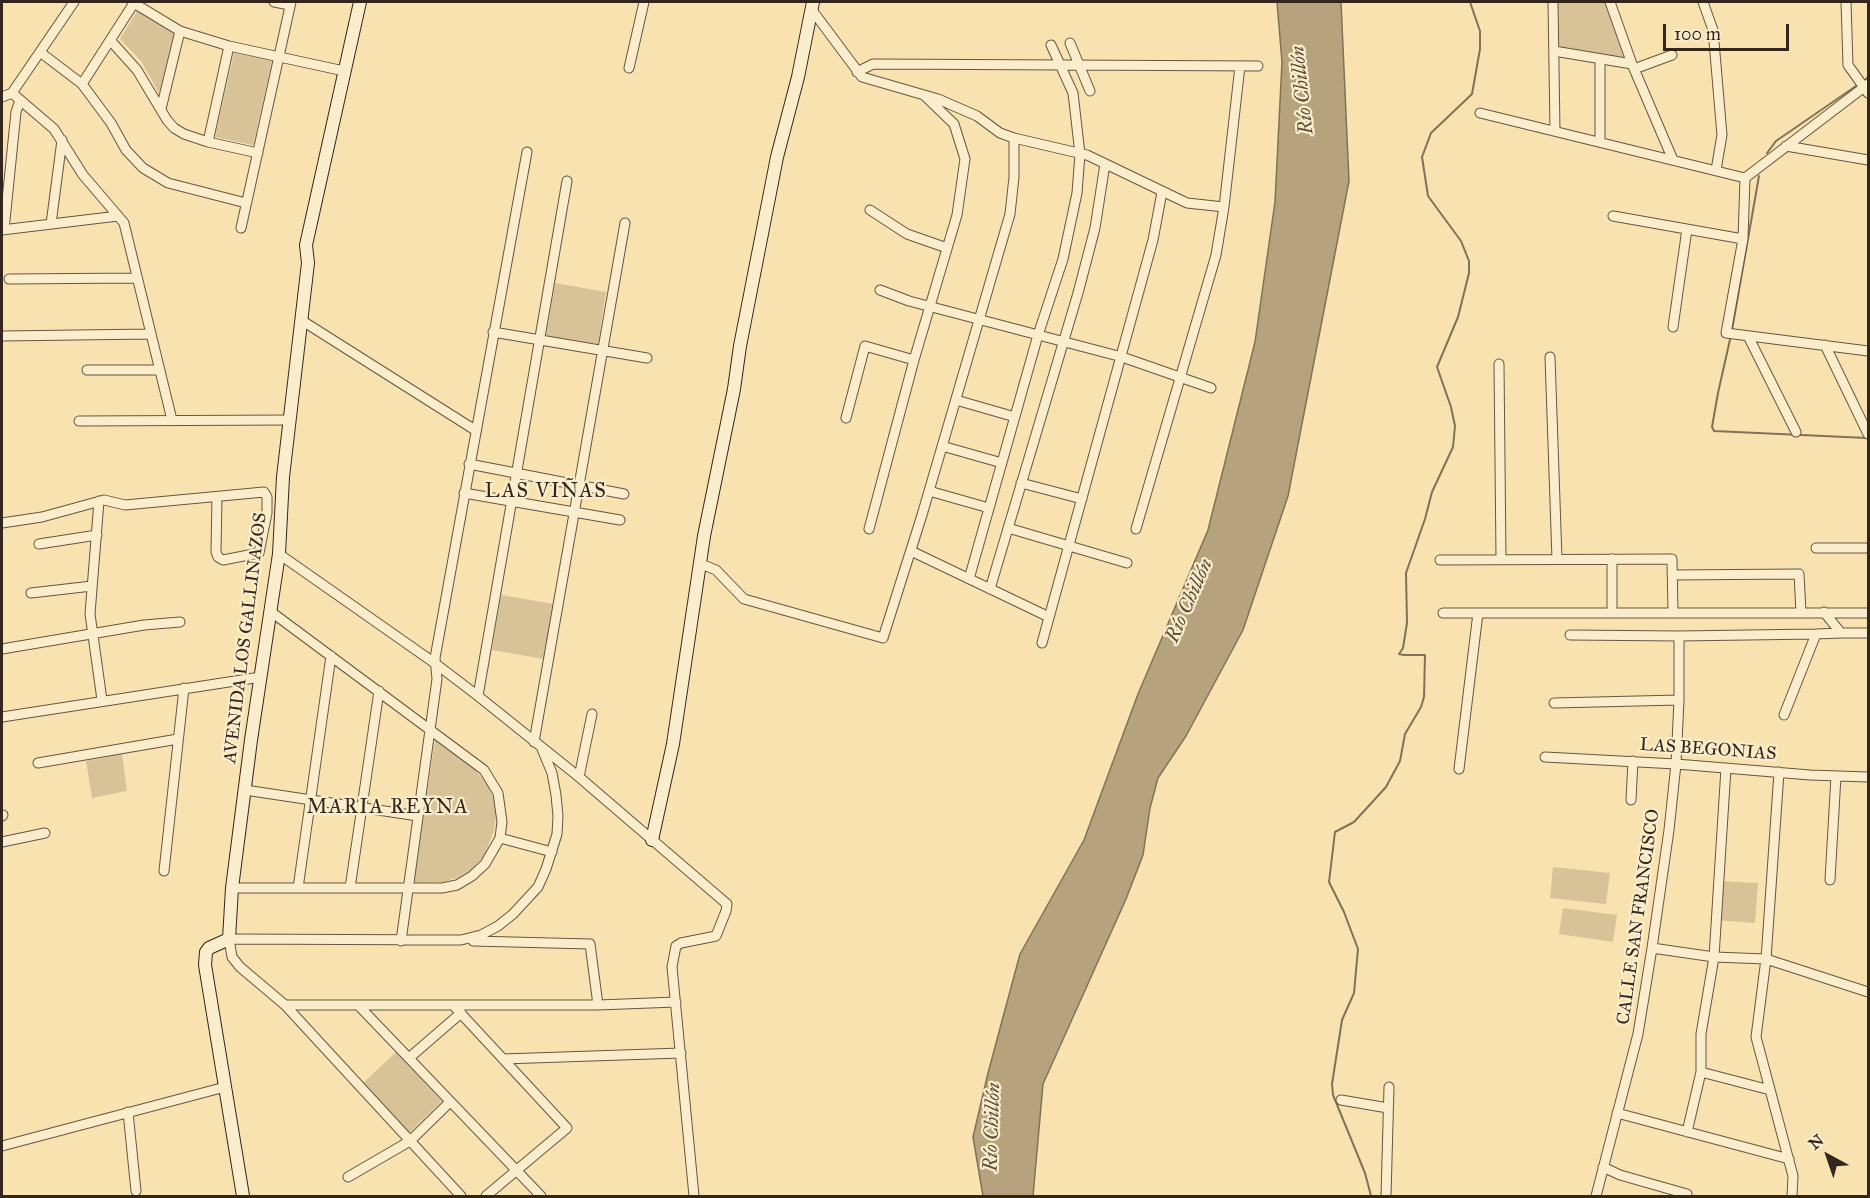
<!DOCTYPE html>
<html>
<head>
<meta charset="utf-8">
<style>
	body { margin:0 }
	#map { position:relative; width:1870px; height:1198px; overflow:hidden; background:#f8e3b0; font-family:"IM FELL Great Primer",serif }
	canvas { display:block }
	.frame { position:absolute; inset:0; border:3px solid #35261d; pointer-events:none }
	.north { position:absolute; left:1798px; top:1126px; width:60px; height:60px; -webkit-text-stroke:4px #faedcc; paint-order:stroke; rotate:320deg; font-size:16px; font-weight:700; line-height:24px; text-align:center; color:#35261d }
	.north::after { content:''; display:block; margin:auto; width:21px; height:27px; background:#35261d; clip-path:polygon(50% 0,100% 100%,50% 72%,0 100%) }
	.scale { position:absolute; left:1663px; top:24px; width:126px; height:27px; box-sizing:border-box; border:3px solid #35261d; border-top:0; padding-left:8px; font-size:18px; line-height:21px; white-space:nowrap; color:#35261d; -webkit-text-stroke:4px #faedcc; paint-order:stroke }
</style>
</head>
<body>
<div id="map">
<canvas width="1870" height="1198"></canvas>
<div class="frame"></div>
<div class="north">N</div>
<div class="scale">100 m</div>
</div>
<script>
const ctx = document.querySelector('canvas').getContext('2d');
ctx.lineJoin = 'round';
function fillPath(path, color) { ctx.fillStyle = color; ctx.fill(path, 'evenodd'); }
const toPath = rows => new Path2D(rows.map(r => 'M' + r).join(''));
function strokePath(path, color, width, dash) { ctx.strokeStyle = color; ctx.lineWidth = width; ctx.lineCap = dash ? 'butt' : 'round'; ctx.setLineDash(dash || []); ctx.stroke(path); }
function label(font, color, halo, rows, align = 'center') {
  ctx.font = font + ' "IM FELL Great Primer",serif'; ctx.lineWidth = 4.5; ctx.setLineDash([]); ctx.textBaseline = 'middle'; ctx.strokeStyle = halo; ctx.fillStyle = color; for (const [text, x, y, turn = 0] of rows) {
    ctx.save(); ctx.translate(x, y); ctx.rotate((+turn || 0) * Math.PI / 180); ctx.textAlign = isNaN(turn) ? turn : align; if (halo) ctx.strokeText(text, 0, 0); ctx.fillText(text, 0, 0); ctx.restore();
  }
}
fillPath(toPath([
	[1558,2,1605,2,1626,58,1559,47],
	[137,11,174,34,159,93,141,61,120,39],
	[234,53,272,61,253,145,215,137],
	[555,283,606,292,598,344,546,336],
	[501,595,554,604,544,659,492,650],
	[435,740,475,770,487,784,494,800,496,815,494,831,484,856,473,868,459,877,443,882,414,883],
	[122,754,127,791,92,798,86,761],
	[1553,867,1610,873,1606,904,1550,898],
	[1718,881,1758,883,1755,923,1715,920],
	[1563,908,1617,915,1613,942,1559,934],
	[396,1052,442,1101,409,1133,362,1084]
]), '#d7c397');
const water = toPath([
	[1277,2,1341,2,1349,181,1288,496,1243,630,1186,736,1158,778,1150,808,1143,855,1126,899,1043,1084,1033,1196,983,1196,973,1137,988,1073,1020,954,1084,840,1138,694,1208,530,1255,342,1275,202,1282,62,1277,2]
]);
fillPath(water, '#b6a37e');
strokePath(water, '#827157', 1.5);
strokePath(toPath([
	[1865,80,1868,77],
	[1767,153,1776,141,1856,86],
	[1732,330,1759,176],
	[1731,335,1718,393,1712,427,1714,431,1867,438],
	[1371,1196,1365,1173,1333,1095,1332,1084,1342,1020,1354,993,1358,949,1344,912,1329,882,1335,832,1354,822,1386,787,1400,761,1405,734,1421,707,1424,697,1425,655,1404,655,1399,654,1403,648,1407,623,1406,573,1425,519,1432,492,1453,447,1455,426,1451,407,1437,367,1458,317,1469,273,1469,261,1461,241,1428,196,1422,157,1431,133,1472,94,1480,49,1480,31,1470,2]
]), '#827157', 2);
const street = toPath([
	[132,2,180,31,229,46,344,71],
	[274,2,290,5],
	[1553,2,1555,131],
	[1610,2,1632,64,1673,160],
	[1703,2,1713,30,1722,135,1716,170],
	[1846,2,1848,65,1868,93],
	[812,10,862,77,938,99,977,116,1000,133,1014,138,1087,155,1187,203,1224,207],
	[111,41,137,70,167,120,174,128,184,134,208,142,258,153],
	[1070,43,1090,91],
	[1554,51,1632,64],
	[40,52,82,84,111,123,126,150,143,168,168,183,246,203],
	[1600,59,1600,142],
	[629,68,644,2],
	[1634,69,1672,55],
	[857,72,873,64,1258,66],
	[82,84,134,3],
	[12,93,54,129,83,175,124,223,172,420],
	[2,97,12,93,74,2],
	[161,109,180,31],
	[1480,113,1745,178,1868,84],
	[208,142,229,46],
	[1786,146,1868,160],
	[1745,178,1743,239,1726,333,1868,351],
	[870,210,907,234,947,248],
	[1613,216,1743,239],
	[51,224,62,140],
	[241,228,291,2],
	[2,230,118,216],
	[4,230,16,112,20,100],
	[9,279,137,278],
	[880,290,909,301,1122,357,1211,388],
	[301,320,475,430],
	[1673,327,1687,229],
	[493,332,647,358],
	[2,336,151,334],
	[1748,336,1796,432],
	[1825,345,1868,434],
	[1550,357,1557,559],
	[914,360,957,215,965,159,954,124,925,96],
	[1499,364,1501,559],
	[87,370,160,370],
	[956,400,1015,417],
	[846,418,865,346,914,360,869,529],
	[79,421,290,420],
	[942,446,1002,463],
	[469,464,624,494],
	[1021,483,1082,499],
	[929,491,989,508],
	[464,493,620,520],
	[99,501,90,614,102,700],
	[2,523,42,517,104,500,125,505,264,492,267,497,267,513,259,553,223,560,218,557,216,552,217,497],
	[1008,528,1127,563],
	[1136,529,1216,255,1224,207,1240,66],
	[39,544,97,535],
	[1816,548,1868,548],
	[911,551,1049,617],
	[279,554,436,664,478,696,579,777,727,904,726,911,716,936,681,943,676,946,672,967,694,1196],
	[1440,560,1672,559,1673,612],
	[701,564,716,570,744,599,883,638,922,515,1010,214,1014,177,1014,138],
	[1672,575,1799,574,1801,612],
	[969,579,1038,335,1063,259,1077,193,1080,154,1073,93,1051,45],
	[990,589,1078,293,1095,228,1105,164],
	[31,593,92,586],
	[1824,612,1841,633,1868,633],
	[1443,613,1868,613],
	[1612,613,1612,559],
	[1570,635,1679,636,1816,634],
	[1042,643,1153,240,1162,192],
	[2,649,144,625,180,622],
	[478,696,567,181],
	[1554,703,1679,700],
	[1784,715,1816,634,1841,633],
	[2,717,261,677],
	[534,742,625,223],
	[1545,757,1676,764,1810,775,1868,777],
	[38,763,178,739],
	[1459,769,1478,613],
	[1779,772,1766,959,1756,1037,1793,1176,1792,1196],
	[579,777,592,714],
	[245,790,418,816],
	[1631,800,1633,761],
	[2,816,3,815],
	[500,838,552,852],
	[2,842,45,833],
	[164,871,184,688],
	[1830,880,1836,776],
	[232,888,442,888,457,885,472,876,485,864,500,838,502,822,498,793,484,770,270,611],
	[298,888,331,656],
	[350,888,379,691],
	[401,941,437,679,435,658,527,152],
	[473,941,590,944,598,1005],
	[1652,948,1714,957,1766,959,1868,992],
	[285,1005,598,1005,676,1002],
	[358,1005,541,1196],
	[453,1005,567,1128,486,1196],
	[409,1058,461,1013],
	[503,1059,681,1053],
	[1701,1072,1770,1090],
	[1341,1100,1388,1108],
	[128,1112,136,1191],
	[1617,1113,1789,1159],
	[1687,1132,1701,1072,1701,1034,1714,957,1726,768],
	[2,1146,225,1087],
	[1603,1167,1620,1175,1687,1194],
	[348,1177,410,1141,450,1102],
	[461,1196,285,1005,240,967,232,957,229,939,461,940,481,935,498,926,513,914,538,887,546,869,557,834,558,816,556,795,552,773,542,749],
	[1386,1196,1389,1087],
	[1596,1196,1638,1034,1652,948,1669,830,1676,764,1679,700,1679,636]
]);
const secondary = toPath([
	[652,840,673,744,704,536,734,389,740,346,777,157,798,77,813,2],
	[243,1196,205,965,206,952,209,948,229,939,232,888,251,740,279,554,283,477,308,263,306,245,360,2]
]);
strokePath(street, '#665542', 11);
strokePath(secondary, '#35261d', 14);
strokePath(street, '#faedcc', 9);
strokePath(secondary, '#faedcc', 12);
label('18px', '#35261d', '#faedcc', [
	["AVENIDA LOS GALLINAZOS",246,638,-83],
	["LAS BEGONIAS",1708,750,4],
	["CALLE SAN FRANCISCO",1639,917,-82]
]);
label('italic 20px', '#5c4c3a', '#faedcc', [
	["Río Chillón",1303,90,-96],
	["Río Chillón",1190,601,-66],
	["Río Chillón",993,1127,-88]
]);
ctx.letterSpacing = '1.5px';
label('20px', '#35261d', '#faedcc', [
	["LAS VIÑAS",546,492],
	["MARIA REYNA",388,808]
]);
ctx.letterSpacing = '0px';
</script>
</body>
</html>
